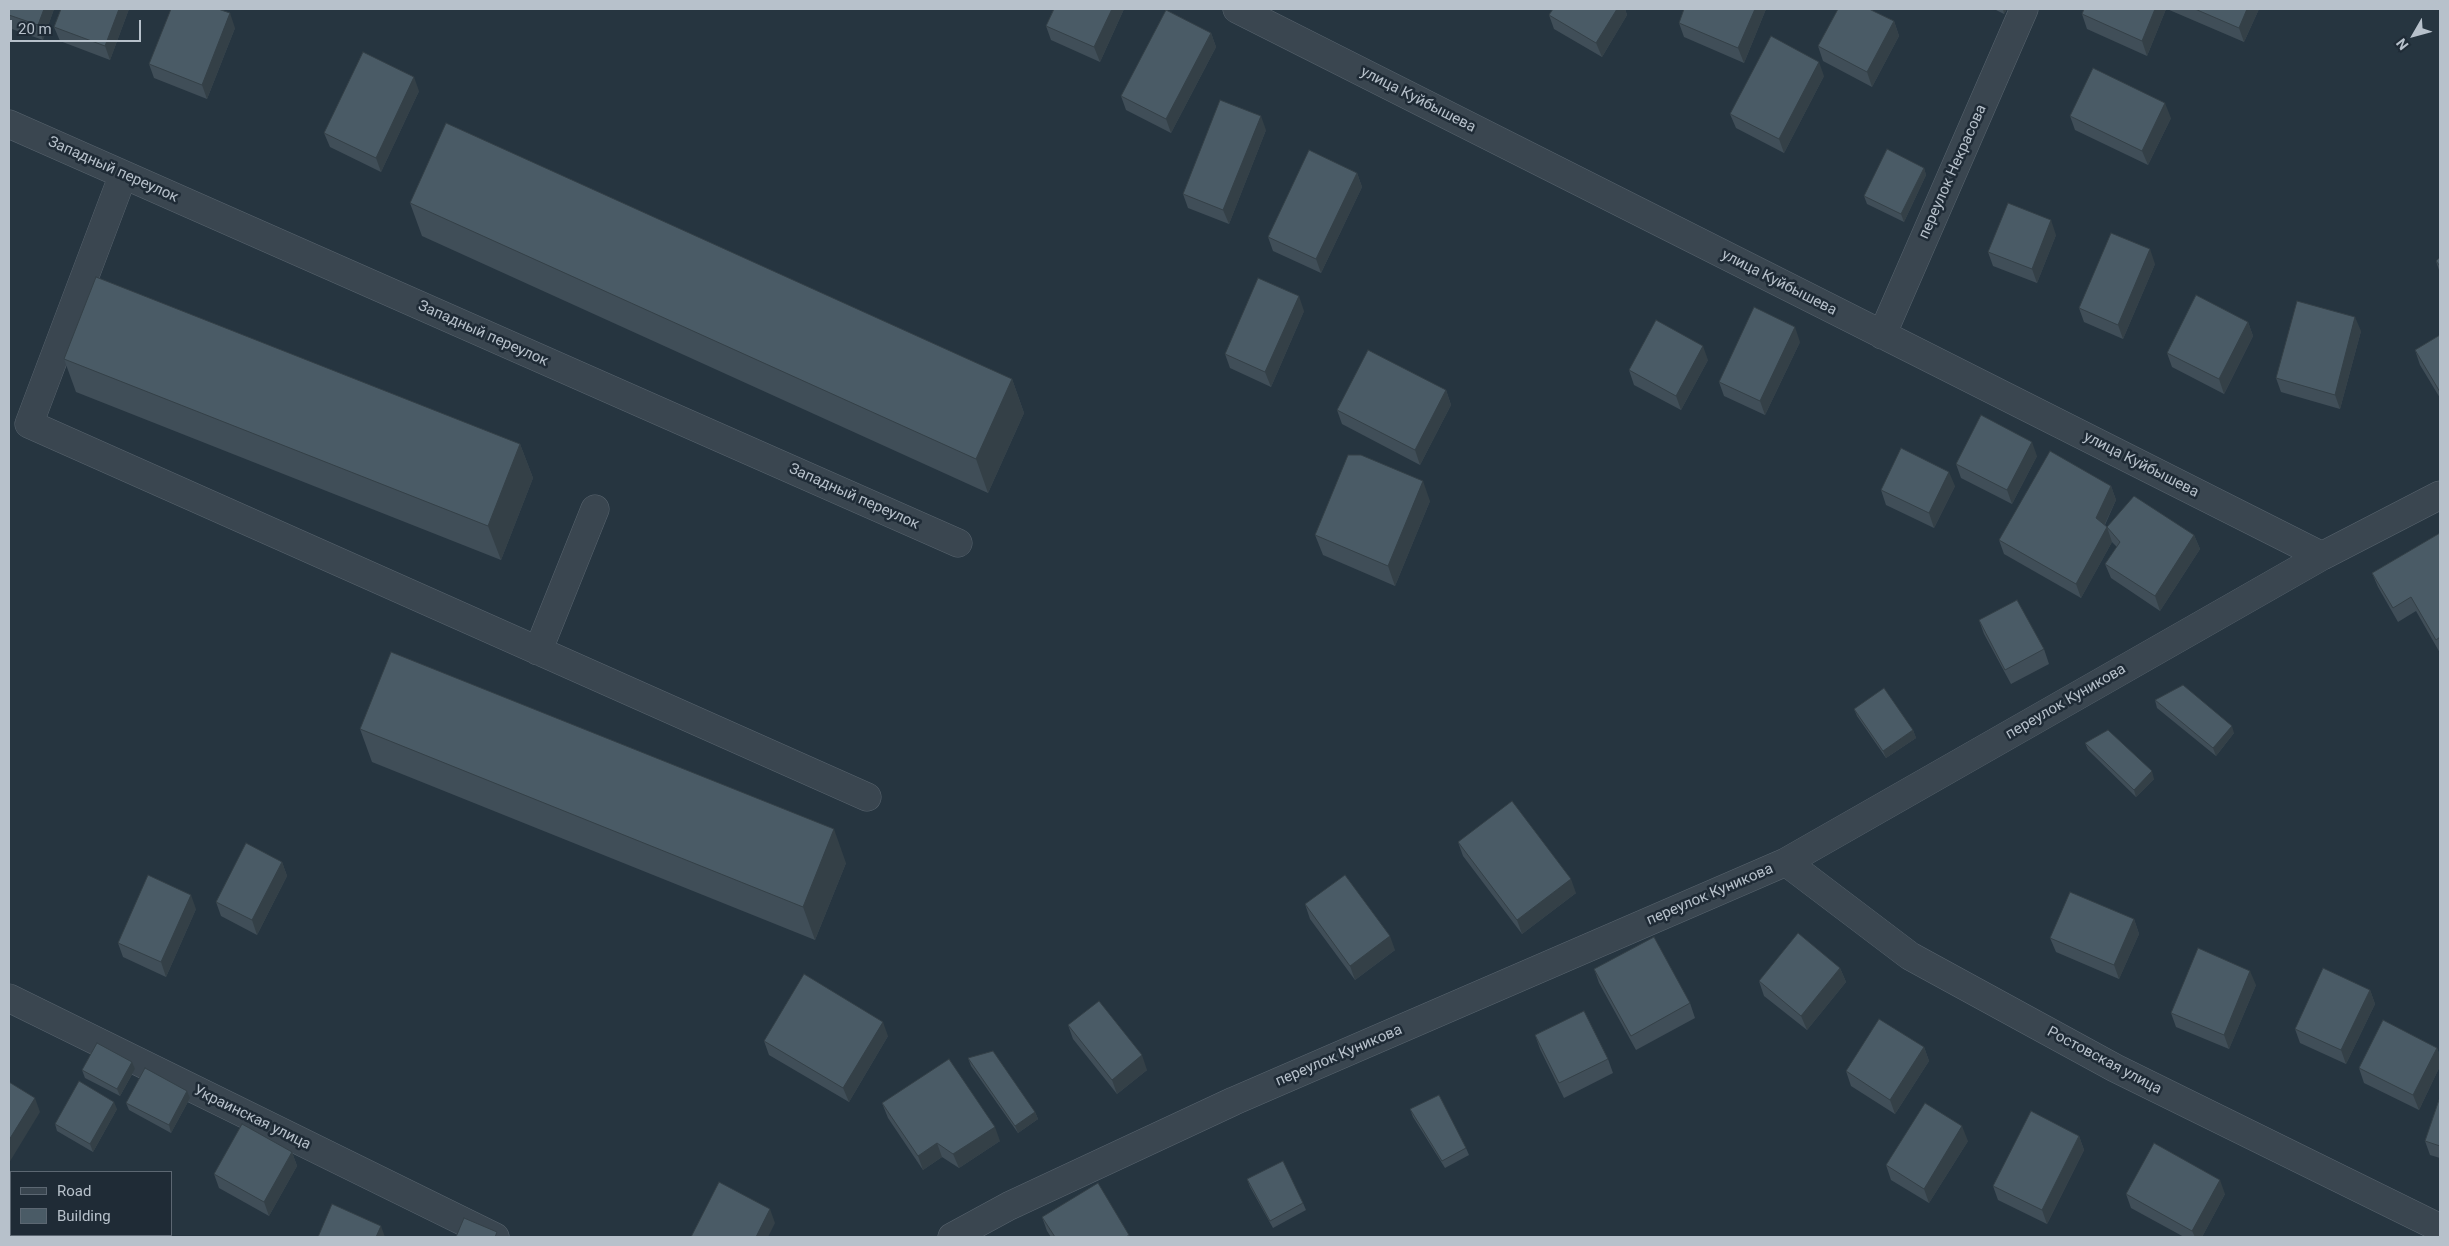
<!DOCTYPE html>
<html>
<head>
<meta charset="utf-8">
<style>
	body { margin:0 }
	#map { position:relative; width:2449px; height:1246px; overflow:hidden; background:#263540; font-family:Roboto,sans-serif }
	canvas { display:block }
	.frame { position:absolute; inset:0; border:10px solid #b7c1cb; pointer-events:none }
	.legend { position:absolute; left:10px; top:1171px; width:162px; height:65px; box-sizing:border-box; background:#1f2b36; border:1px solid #5c6772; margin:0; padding:6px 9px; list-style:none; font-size:15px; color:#b7c1cb }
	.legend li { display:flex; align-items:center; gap:10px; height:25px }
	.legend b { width:25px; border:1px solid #5c6772 }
	.north { position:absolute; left:2389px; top:10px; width:50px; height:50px; -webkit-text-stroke:4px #1f2b36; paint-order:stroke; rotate:232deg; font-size:14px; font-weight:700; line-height:20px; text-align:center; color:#b7c1cb }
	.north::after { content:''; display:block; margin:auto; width:18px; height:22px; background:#b7c1cb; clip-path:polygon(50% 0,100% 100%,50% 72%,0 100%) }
	.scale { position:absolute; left:10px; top:20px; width:131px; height:22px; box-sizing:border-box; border:2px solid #b7c1cb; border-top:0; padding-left:6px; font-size:15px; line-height:18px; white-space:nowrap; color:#b7c1cb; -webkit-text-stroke:4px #1f2b36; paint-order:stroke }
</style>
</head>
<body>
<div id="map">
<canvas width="2449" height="1246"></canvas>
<div class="frame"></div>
<ul class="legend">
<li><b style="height:6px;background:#3a4650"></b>Road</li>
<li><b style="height:14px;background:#4a5b66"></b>Building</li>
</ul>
<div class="north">N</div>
<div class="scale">20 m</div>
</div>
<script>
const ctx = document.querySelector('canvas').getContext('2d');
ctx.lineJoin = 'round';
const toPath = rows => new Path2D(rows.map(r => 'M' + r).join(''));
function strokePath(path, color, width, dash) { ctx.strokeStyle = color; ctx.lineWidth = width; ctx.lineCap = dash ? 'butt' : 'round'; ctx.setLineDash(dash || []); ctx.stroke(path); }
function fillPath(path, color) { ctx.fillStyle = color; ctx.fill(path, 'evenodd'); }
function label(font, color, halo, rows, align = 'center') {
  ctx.font = font + ' Roboto,sans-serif'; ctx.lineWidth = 5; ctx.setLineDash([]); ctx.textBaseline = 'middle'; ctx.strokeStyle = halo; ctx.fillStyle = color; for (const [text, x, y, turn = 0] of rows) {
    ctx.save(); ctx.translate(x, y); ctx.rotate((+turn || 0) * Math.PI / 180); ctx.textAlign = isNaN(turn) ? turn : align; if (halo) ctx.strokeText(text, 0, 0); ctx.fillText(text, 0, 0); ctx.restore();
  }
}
const minor = toPath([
	[1237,9,2322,556],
	[9,124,958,543],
	[123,175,29,424,867,797],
	[1882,335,2024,9],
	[538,651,595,509],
	[1786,862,1910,956,2115,1068,2440,1228],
	[9,998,495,1237],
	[952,1237,1009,1206,1234,1101,1786,862,2322,556,2440,495]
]);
strokePath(minor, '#58646e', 29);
strokePath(minor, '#3a4650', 28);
fillPath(toPath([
	[9,9,54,9,43,40,9,28],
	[61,9,129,9,110,60,60,41,54,27],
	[1054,9,1124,9,1100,62,1051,40,1046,26],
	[1553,9,1625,9,1627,15,1602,57,1554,29,1549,15],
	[1766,9,1744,63,1684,37,1679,23],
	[1994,9,2007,9,2004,14],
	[2166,9,2147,56,2087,29,2082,14],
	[2167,9,2259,9,2244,42],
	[1894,21,1899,36,1872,87,1823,61,1818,46],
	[235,28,207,99,154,78,149,64],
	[1211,33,1216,47,1171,133,1126,110,1121,96],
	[1824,76,1784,153,1736,128,1730,114],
	[419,91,381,172,330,147,324,133],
	[2070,116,2171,118,2148,165,2075,130],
	[1266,130,1229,224,1188,208,1183,194],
	[1924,168,1926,175,1904,222,1867,204,1864,196],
	[1357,173,1362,187,1321,273,1273,251,1268,237],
	[410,203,1012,379,1024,413,988,493,422,236],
	[2056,235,2037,283,1993,266,1988,252],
	[2440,257,2440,273,2436,261],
	[2155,264,2123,339,2084,322,2079,308],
	[1304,311,1271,387,1230,368,1225,354],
	[2248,322,2253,336,2224,394,2172,367,2167,353],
	[2361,331,2340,409,2281,392,2276,378],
	[2440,335,2440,398,2420,365,2415,350],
	[1800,342,1765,415,1724,396,1719,382],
	[64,359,520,444,533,478,501,560,76,392],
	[1708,360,1681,410,1634,385,1629,370],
	[1446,390,1451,405,1420,465,1342,424,1337,410],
	[2037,456,2012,504,1961,478,1956,464],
	[1955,486,1934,528,1886,505,1881,490],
	[2111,486,2116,500,2105,525,2107,527,2194,535,2200,549,2160,611,2111,578,2105,564,2117,547,2112,542,2081,598,2004,554,1999,540],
	[1430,501,1395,586,1323,555,1315,535],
	[2440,533,2440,653,2416,611,2398,622,2378,587,2372,573],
	[1979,620,2044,649,2049,664,2011,684,1984,634],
	[2155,700,2234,733,2216,756,2157,708],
	[1854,709,1913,730,1916,738,1886,758,1857,716],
	[360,729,846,863,815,940,372,762],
	[2085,743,2154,779,2136,797,2088,750],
	[1458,842,1576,893,1522,934,1463,856],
	[282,862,287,876,257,935,221,916,216,902],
	[1305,904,1395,950,1355,980,1310,919],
	[196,909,166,977,123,957,118,943],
	[2134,919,2139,934,2119,979,2056,952,2050,938],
	[1840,968,1846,982,1807,1030,1764,996,1759,981],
	[1594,969,1690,1003,1695,1018,1636,1050,1599,983],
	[2256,985,2229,1049,2176,1027,2171,1013],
	[2370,990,2375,1004,2346,1064,2300,1043,2295,1029],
	[1068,1025,1147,1070,1117,1094,1073,1039],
	[1535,1035,1608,1059,1613,1073,1564,1098,1540,1049],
	[888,1036,849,1102,769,1055,764,1041],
	[1924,1047,1929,1061,1895,1114,1851,1086,1846,1071],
	[2437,1048,2440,1056,2440,1066,2419,1110,2364,1083,2359,1068],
	[968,1058,1035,1112,1038,1119,1018,1133,971,1066],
	[135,1069,120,1096,85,1078,82,1070],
	[2440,1097,2440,1158,2430,1155,2425,1141],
	[190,1098,171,1133,129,1110,126,1103],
	[882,1103,1000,1141,959,1168,942,1157,923,1170,888,1118],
	[117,1109,93,1152,57,1131,55,1124],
	[1410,1109,1466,1148,1469,1155,1445,1168,1413,1117],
	[2079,1136,2084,1150,2047,1224,1998,1200,1993,1186],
	[1968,1141,1929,1203,1891,1180,1886,1165],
	[292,1152,297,1166,269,1216,219,1188,214,1174],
	[1247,1179,1303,1203,1306,1210,1273,1228,1250,1187],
	[2126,1194,2225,1194,2202,1237,2184,1237,2131,1208],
	[1042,1217,1129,1235,1130,1237,1051,1237,1047,1231]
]), '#404e58');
fillPath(toPath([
	[44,9,54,9,43,40,38,25],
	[119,9,129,9,110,60,105,46],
	[1112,9,1124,9,1100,62,1094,47],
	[1617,9,1625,9,1627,15,1602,57,1596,43],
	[1755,9,1766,9,1744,63,1738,48],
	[2003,9,2007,9,2004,14],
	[2155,9,2166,9,2147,56,2142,41],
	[2247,9,2259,9,2244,42,2239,28],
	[230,13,235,28,207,99,202,85],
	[1894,21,1899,36,1872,87,1867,72],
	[1211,33,1216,47,1171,133,1166,119],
	[1819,62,1824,76,1784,153,1779,139],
	[414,77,419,91,381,172,376,158],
	[2165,103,2171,118,2148,165,2142,151],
	[1261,116,1266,130,1229,224,1223,210],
	[1924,168,1926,175,1904,222,1901,214],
	[1357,173,1362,187,1321,273,1316,259],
	[2051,220,2056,235,2037,283,2032,269],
	[2150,249,2155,264,2123,339,2118,325],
	[1299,296,1304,311,1271,387,1265,372],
	[2355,317,2361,331,2340,409,2335,395],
	[2248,322,2253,336,2224,394,2219,379],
	[1795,327,1800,342,1765,415,1760,401],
	[1703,346,1708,360,1681,410,1676,396],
	[1012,379,1024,413,988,493,976,459],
	[1446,390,1451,405,1420,465,1415,450],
	[2032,442,2037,456,2012,504,2007,490],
	[520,444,533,478,501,560,488,526],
	[1949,472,1955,486,1934,528,1929,513],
	[1423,481,1430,501,1395,586,1388,566],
	[2111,486,2116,500,2101,532,2096,518],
	[2107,527,2112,542,2081,598,2076,584],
	[2194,535,2200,549,2160,611,2155,596],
	[2232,726,2234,733,2216,756,2213,748],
	[1913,730,1916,738,1886,758,1883,751],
	[2152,771,2154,779,2136,797,2134,790],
	[834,829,846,863,815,940,803,907],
	[282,862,287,876,257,935,252,920],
	[1571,879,1576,893,1522,934,1517,920],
	[191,895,196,909,166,977,161,962],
	[2134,919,2139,934,2119,979,2114,965],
	[1390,936,1395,950,1355,980,1350,966],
	[1840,968,1846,982,1807,1030,1801,1016],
	[2250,971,2256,985,2229,1049,2224,1035],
	[2370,990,2375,1004,2346,1064,2341,1050],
	[883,1022,888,1036,849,1102,843,1088],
	[1924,1047,1929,1061,1895,1114,1890,1100],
	[2437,1048,2440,1056,2440,1066,2419,1110,2413,1095],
	[1142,1055,1147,1070,1117,1094,1112,1080],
	[132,1062,135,1069,120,1096,117,1089],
	[187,1091,190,1098,171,1133,169,1125],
	[35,1098,40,1112,9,1163,9,1140],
	[114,1102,117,1109,93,1152,90,1144],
	[1035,1112,1038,1119,1018,1133,1015,1126],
	[1962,1126,1968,1141,1929,1203,1924,1189],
	[995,1127,1000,1141,959,1168,953,1154],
	[2079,1136,2084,1150,2047,1224,2042,1210],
	[937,1143,942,1157,923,1170,918,1156],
	[292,1152,297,1166,269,1216,264,1202],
	[2220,1180,2225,1194,2202,1237,2195,1237,2192,1231],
	[770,1209,775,1223,768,1237,756,1237],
	[381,1226,385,1237,376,1237],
	[41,1235,54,1235,53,1237,40,1237]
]), '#344047');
const building = toPath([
	[9,9,44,9,38,25,9,15,9,9],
	[61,9,119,9,105,46,54,27,61,9],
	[171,9,218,9,230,13,202,85,149,64,171,9],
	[1054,9,1112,9,1094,47,1046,26,1054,9],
	[1553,9,1617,9,1596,43,1549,15,1553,9],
	[1684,9,1755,9,1738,48,1679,23,1684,9],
	[1838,9,1869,9,1894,21,1867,72,1818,46,1838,9],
	[2084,9,2155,9,2142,41,2082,14,2084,9],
	[2195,9,2247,9,2239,28,2195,9],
	[1166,10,1211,33,1166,119,1121,96,1166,10],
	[1771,36,1819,62,1779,139,1730,114,1771,36],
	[363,52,414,77,376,158,324,133,363,52],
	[2093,68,2165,103,2142,151,2070,116,2093,68],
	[1220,100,1261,116,1223,210,1183,194,1220,100],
	[446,123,1012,379,976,459,410,203,446,123],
	[1887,149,1924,168,1901,214,1864,196,1887,149],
	[1309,150,1357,173,1316,259,1268,237,1309,150],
	[2008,203,2051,220,2032,269,1988,252,2008,203],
	[2111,233,2150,249,2118,325,2079,308,2111,233],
	[2440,257,2440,266,2436,261,2440,257],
	[96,277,520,444,488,526,64,359,96,277],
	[1258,278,1299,296,1265,372,1225,354,1258,278],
	[2196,295,2248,322,2219,379,2167,353,2196,295],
	[2297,301,2355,317,2335,395,2276,378,2297,301],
	[1754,307,1795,327,1760,401,1719,382,1754,307],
	[1656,320,1703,346,1676,396,1629,370,1656,320],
	[2440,335,2440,392,2415,350,2440,335],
	[1368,350,1446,390,1415,450,1337,410,1368,350],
	[1981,415,2032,442,2007,490,1956,464,1981,415],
	[1901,448,1949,472,1929,513,1881,490,1901,448],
	[2050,451,2111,486,2096,518,2107,527,2134,496,2194,535,2155,596,2105,564,2120,542,2107,527,2076,584,1999,540,2050,451],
	[1348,455,1361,455,1423,481,1388,566,1315,535,1348,455],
	[2440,533,2440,637,2436,640,2411,597,2393,608,2372,573,2440,533],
	[2017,600,2044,649,2005,670,1979,620,2017,600],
	[391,652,834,829,803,907,360,729,391,652],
	[2183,685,2232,726,2213,748,2155,700,2183,685],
	[1884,688,1913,730,1883,751,1854,709,1884,688],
	[2108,730,2152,771,2134,790,2085,743,2108,730],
	[1512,801,1571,879,1517,920,1458,842,1512,801],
	[246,843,282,862,252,920,216,902,246,843],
	[148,875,191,895,161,962,118,943,148,875],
	[1345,875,1390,936,1350,966,1305,904,1345,875],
	[2070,892,2134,919,2114,965,2050,938,2070,892],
	[1798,933,1840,968,1801,1016,1759,981,1798,933],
	[1654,937,1690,1003,1631,1036,1594,969,1654,937],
	[2198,948,2250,971,2224,1035,2171,1013,2198,948],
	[2323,968,2370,990,2341,1050,2295,1029,2323,968],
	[804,974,883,1022,843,1088,764,1041,804,974],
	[1099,1001,1142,1055,1112,1080,1068,1025,1099,1001],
	[1584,1011,1608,1059,1559,1083,1535,1035,1584,1011],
	[1879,1019,1924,1047,1890,1100,1846,1071,1879,1019],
	[2383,1020,2437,1048,2413,1095,2359,1068,2383,1020],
	[97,1043,132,1062,117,1089,82,1070,97,1043],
	[993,1051,1035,1112,1015,1126,968,1058,993,1051],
	[949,1059,995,1127,953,1154,937,1143,918,1156,882,1103,949,1059],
	[145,1068,187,1091,169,1125,126,1103,145,1068],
	[79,1081,114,1102,90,1144,55,1124,79,1081],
	[9,1082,35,1098,9,1140,9,1082],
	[1439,1095,1466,1148,1442,1161,1410,1109,1439,1095],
	[2440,1097,2440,1146,2425,1141,2440,1097],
	[1925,1103,1962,1126,1924,1189,1886,1165,1925,1103],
	[2031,1111,2079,1136,2042,1210,1993,1186,2031,1111],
	[242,1124,292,1152,264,1202,214,1174,242,1124],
	[2154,1143,2220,1180,2192,1231,2126,1194,2154,1143],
	[1283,1161,1303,1203,1270,1221,1247,1179,1283,1161],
	[719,1182,770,1209,756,1237,691,1237,719,1182],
	[1098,1183,1129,1235,1126,1237,1055,1237,1042,1217,1098,1183],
	[332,1204,381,1226,376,1237,318,1237,332,1204],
	[11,1214,11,1235,41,1235,40,1237,9,1237,9,1219,11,1214],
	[464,1218,497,1232,495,1237,456,1237,464,1218]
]);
fillPath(building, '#4a5b66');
strokePath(building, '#344047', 1);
label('15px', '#b7c1cb', '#1f2b36', [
	["улица Куйбышева",1418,100,27],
	["Западный переулок",113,170,24],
	["переулок Некрасова",1953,172,-66],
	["улица Куйбышева",1779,283,27],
	["Западный переулок",483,334,24],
	["улица Куйбышева",2141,465,27],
	["Западный переулок",854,497,24],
	["переулок Куникова",2066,702,-30],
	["переулок Куникова",1710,895,-23],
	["переулок Куникова",1339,1056,-23],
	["Ростовская улица",2104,1061,28],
	["Украинская улица",252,1118,26]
]);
</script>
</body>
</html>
